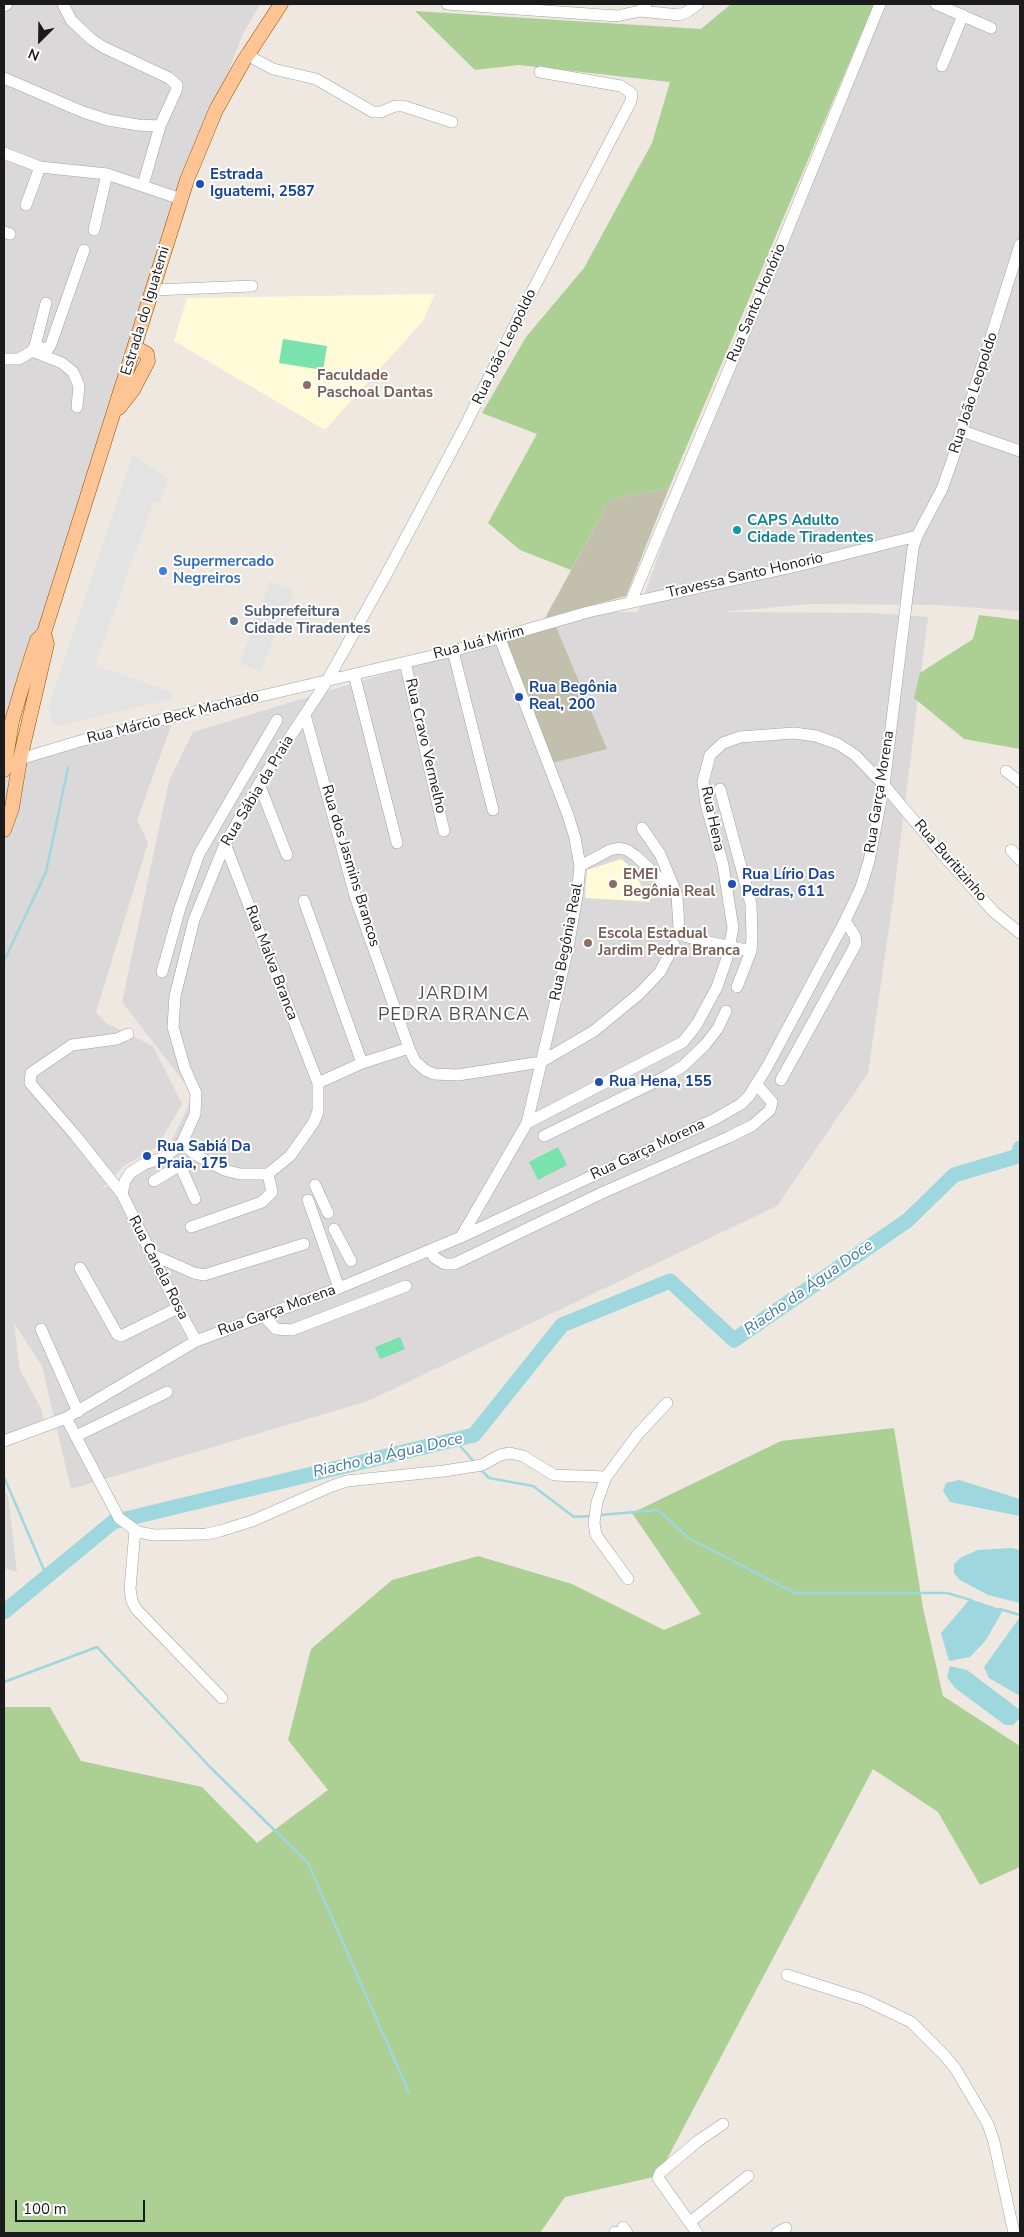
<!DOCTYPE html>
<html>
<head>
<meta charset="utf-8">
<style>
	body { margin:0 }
	#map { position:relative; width:1024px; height:2237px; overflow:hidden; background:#eee8e0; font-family:"Nunito Sans",sans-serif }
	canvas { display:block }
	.frame { position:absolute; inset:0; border:5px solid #1b1b1b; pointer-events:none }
	.north { position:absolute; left:15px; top:15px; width:50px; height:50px; -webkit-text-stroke:4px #fff; paint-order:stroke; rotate:203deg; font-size:14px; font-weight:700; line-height:20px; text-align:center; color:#1b1b1b }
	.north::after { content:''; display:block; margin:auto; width:18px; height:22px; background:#1b1b1b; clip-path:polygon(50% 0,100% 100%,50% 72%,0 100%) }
	.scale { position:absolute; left:15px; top:2200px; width:130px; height:22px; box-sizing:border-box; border:2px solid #1b1b1b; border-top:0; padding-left:6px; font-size:15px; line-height:18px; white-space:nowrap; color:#1b1b1b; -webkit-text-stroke:4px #fff; paint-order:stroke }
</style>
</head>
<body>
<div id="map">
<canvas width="1024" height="2237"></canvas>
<div class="frame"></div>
<div class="north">N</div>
<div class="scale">100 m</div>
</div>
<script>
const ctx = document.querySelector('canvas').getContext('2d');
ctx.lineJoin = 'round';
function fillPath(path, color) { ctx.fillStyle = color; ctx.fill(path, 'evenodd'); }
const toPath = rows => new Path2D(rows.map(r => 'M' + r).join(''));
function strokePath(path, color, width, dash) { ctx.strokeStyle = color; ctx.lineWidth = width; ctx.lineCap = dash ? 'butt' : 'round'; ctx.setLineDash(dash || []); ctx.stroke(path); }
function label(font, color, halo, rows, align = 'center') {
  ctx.font = font + ' "Nunito Sans",sans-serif'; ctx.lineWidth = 4; ctx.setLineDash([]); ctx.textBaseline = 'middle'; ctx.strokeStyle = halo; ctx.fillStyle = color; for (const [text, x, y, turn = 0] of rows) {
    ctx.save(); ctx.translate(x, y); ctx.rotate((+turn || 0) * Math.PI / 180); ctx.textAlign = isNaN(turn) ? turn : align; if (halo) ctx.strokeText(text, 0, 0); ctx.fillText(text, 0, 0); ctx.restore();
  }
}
fillPath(toPath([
	[4,4,260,4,242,36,163,240,108,431,6,763,174,718,137,820,148,843,96,1012,106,1023,153,1046,182,1104,157,1147,124,1166,101,1190,165,1154,194,1095,122,1002,169,781,193,732,588,612,638,612,709,415,881,4,1020,4,1020,611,938,605,810,604,722,612,874,613,928,617,893,900,868,1073,777,1206,368,1401,71,1489,42,1366,14,1323,20,1370,42,1410,44,1425,4,1438],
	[4,1490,8,1496,17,1572,4,1568]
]), '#dad8d8');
fillPath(toPath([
	[435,294,423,321,325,430,174,341,187,298],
	[621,859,632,868,650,902,585,898,587,870]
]), '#fffad8');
fillPath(toPath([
	[669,488,626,596,545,618,610,499],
	[554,622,607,749,548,764,500,639]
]), '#c2c0ac');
fillPath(toPath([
	[731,4,874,4,669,488,610,499,571,570,520,550,488,523,537,434,482,413,526,337,584,268,652,143,670,82,519,65,475,70,415,11,701,29],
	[979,615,1020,620,1020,749,964,739,914,698,920,673,973,639],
	[894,1428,923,1608,943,1696,1020,1746,1020,1867,980,1885,938,1812,873,1769,658,2176,565,2197,540,2233,4,2233,4,1707,50,1707,81,1761,202,1787,257,1843,328,1790,288,1740,311,1649,392,1580,478,1556,572,1584,664,1630,701,1614,632,1513,781,1441]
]), '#accf93');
fillPath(toPath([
	[283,339,327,346,323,370,279,363],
	[558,1147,567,1165,538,1180,529,1162],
	[400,1337,405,1349,380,1359,375,1347]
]), '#79e2ad');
fillPath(toPath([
	[133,455,168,479,160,503,154,501,95,665,174,693,172,699,59,726,53,722,50,718,49,706],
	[270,581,294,591,260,671,240,663]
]), '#e3e3e3');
fillPath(toPath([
	[959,1480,1020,1499,1020,1516,950,1502,943,1491,946,1483],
	[1011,1548,1020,1550,1020,1603,988,1595,960,1580,954,1573,954,1564,960,1558,978,1550],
	[970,1599,1003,1610,986,1640,970,1657,949,1661,941,1633],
	[1020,1617,1020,1696,989,1678,984,1667],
	[950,1666,967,1670,1020,1710,1020,1718,1013,1725,1005,1725,955,1688,947,1677]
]), '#9ed7de');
strokePath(toPath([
	[4,961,46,872,68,768],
	[455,1440,475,1463],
	[480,1469,489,1478,533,1486,574,1517,592,1516],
	[4,1477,47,1577],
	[600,1515,658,1510,690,1539,795,1593,947,1593,971,1600],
	[1000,1609,1020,1615],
	[4,1682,97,1647,212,1769,308,1863,409,2093]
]), '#9ed7de', 2.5);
strokePath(toPath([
	[4,1612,113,1522,474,1435,562,1325,670,1281,734,1340,908,1220,954,1175,1018,1156,1020,1148]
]), '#9ed7de', 15);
const minor = toPath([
	[63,4,71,20,91,39,103,47,169,78,177,85,176,91,160,126,143,185],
	[447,4,617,16,640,11,646,4],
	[936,4,991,28],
	[4,6,7,4],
	[640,11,679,15,687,12,698,4],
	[247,55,273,69,316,79,373,112,381,112,395,106,403,106,452,122],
	[942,66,963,15],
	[4,78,83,112,108,120,138,125,160,126],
	[4,153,40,167,107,174,181,199],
	[26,205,40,167],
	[94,230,107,174],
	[4,232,10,234],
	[154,290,252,286],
	[35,346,48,349,51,344,84,250],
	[32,351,62,363,73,372,79,386,77,407],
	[4,359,19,359,32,351,35,346,46,303],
	[962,431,1020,451],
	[631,601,783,241,880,4],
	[453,651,493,810],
	[405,662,444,831],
	[354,674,397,843],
	[305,715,356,899,409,1048,415,1061,425,1070,434,1074,458,1075,541,1062,594,1031,639,994,660,972,674,945],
	[20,759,80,741,172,717,453,651,588,612,797,566,917,536],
	[1006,771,1020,782],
	[259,784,287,855],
	[720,789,751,904,752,937,751,951,737,987],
	[642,828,660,854,677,895,679,928,684,936,698,940,751,951],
	[1011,850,1020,860],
	[580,866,610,850,619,848,627,850,636,856,673,891],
	[304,901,362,1063],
	[162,972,180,908,199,854,277,720],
	[128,1034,117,1039,72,1045,31,1073,30,1083,75,1135,122,1194,178,1308,196,1341],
	[781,1080,856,944,855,936,845,921],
	[318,1083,362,1063,409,1048],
	[527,1123,683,1042,697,1024,717,987,727,958,733,928,723,865,706,804,703,782,710,755,723,743,740,737,794,733,816,736,838,744,855,755,884,785,943,855,994,912,1020,933],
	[544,1136,667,1076,683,1066,705,1045,718,1028,726,1011],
	[182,1143,196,1155,224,1170,240,1174,268,1174,290,1156,314,1122,318,1111,318,1083,225,844],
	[154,1181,180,1165,195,1199],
	[315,1185,328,1213],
	[122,1194,125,1181,130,1173,144,1164,165,1157,182,1143,195,1114,196,1093,185,1069,173,1027,175,996,194,920,225,844,259,784,327,681,387,573,464,428,524,307,631,101,632,94,621,86,540,72],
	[308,1200,339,1288],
	[191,1227,262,1202,272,1192,268,1174],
	[334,1229,351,1261],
	[461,1237,527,1123,568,948,577,896,580,866,575,838,568,815,500,639],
	[430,1251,435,1258,445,1264,454,1264,604,1192,729,1137,753,1125,770,1110,772,1102,757,1085],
	[151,1254,194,1273,204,1275,304,1244],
	[80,1268,117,1334,121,1336,178,1308],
	[264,1316,276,1329,292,1330,406,1286],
	[41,1329,78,1412],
	[66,1418,119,1518,138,1532,154,1535,206,1534,220,1531,252,1521,332,1486,347,1481,444,1471,482,1465,500,1455,510,1453,523,1456,554,1475,606,1477],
	[76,1436,167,1392],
	[4,1441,66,1418,196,1341,339,1288,461,1237,715,1119,741,1104,749,1096,767,1067,845,921,861,887,869,861,884,785,913,548,917,536,942,489,952,461,1020,245],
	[135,1530,130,1589,132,1601,136,1609,222,1698],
	[628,1579,596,1535,594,1523,597,1502,606,1477,638,1434,667,1403],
	[787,1975,865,2000,911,2022,945,2056,955,2068,988,2124,994,2142,1014,2233],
	[690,2222,748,2176],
	[623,2227,627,2233],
	[615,2232,616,2233],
	[697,2233,658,2178,660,2173,698,2141,723,2124],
	[777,2233,786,2228]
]);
const major = toPath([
	[119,408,133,390,148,361,147,354,135,347],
	[4,770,12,721,26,674,37,640,44,633,187,180,216,110,243,62,281,4],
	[4,830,12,808,20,759,47,644,44,633]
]);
strokePath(minor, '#a2a2a2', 12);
strokePath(major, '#935100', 15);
strokePath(minor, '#fff', 11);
strokePath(major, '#ffc494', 14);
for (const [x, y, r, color] of [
	[200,184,5,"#1a4fb4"],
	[307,385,5,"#8d6e63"],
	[737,530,5,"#0f9aa8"],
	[163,571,5,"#3f7fe0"],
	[234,621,5,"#5c6f8a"],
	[519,697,5,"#1a4fb4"],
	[613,884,5,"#8d6e63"],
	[732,884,5,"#1a4fb4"],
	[588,943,5,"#8d6e63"],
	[599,1082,5,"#1a4fb4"],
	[147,1156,5,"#1a4fb4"]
]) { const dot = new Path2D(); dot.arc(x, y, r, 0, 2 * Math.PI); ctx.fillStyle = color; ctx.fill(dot); strokePath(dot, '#fff', 2); }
label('bold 15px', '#164399', '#fff', [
	["Estrada",210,175],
	["Iguatemi, 2587",210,192],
	["Rua Begônia",529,688],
	["Real, 200",529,705],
	["Rua Lírio Das",742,875],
	["Pedras, 611",742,892],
	["Rua Hena, 155",609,1082],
	["Rua Sabiá Da",157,1147],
	["Praia, 175",157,1164]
], 'left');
label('15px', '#1b1b1b', '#fff', [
	["Rua Santo Honório",757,303,-67],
	["Estrada do Iguatemi",146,311,-73],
	["Rua João Leopoldo",505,347,-64],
	["Rua João Leopoldo",974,393,-72],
	["Travessa Santo Honorio",745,576,-13],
	["Rua Juá Mirim",479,643,-15],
	["Rua Márcio Beck Machado",173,718,-14],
	["Rua Cravo Vermelho",425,746,77],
	["Rua Sábia da Praia",258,791,-59],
	["Rua Garça Morena",880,792,-81],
	["Rua Hena",712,819,78],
	["Rua Buritizinho",950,861,49],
	["Rua dos Jasmins Brancos",350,866,73],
	["Rua Begônia Real",567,942,-79],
	["Rua Malva Branca",271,963,69],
	["Rua Garça Morena",648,1150,-25],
	["Rua Canela Rosa",158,1268,63],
	["Rua Garça Morena",277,1311,-20]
]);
label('bold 15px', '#785e54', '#fff', [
	["Faculdade",317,376],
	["Paschoal Dantas",317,393],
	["EMEI",623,875],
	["Begônia Real",623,892],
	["Escola Estadual",598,934],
	["Jardim Pedra Branca",598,951]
], 'left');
label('bold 15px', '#0d838f', '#fff', [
	["CAPS Adulto",747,521],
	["Cidade Tiradentes",747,538]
], 'left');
label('bold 15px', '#366cbe', '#fff', [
	["Supermercado",173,562],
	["Negreiros",173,579]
], 'left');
label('bold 15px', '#4e5e75', '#fff', [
	["Subprefeitura",244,612],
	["Cidade Tiradentes",244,629]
], 'left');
label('italic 16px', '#3f7a9f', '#fff', [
	["Riacho da Água Doce",809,1288,-35],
	["Riacho da Água Doce",388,1456,-13]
]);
ctx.letterSpacing = '1px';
label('18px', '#4e4e4e', '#fff', [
	["JARDIM",454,995],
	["PEDRA BRANCA",454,1016]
]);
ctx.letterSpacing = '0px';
</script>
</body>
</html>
